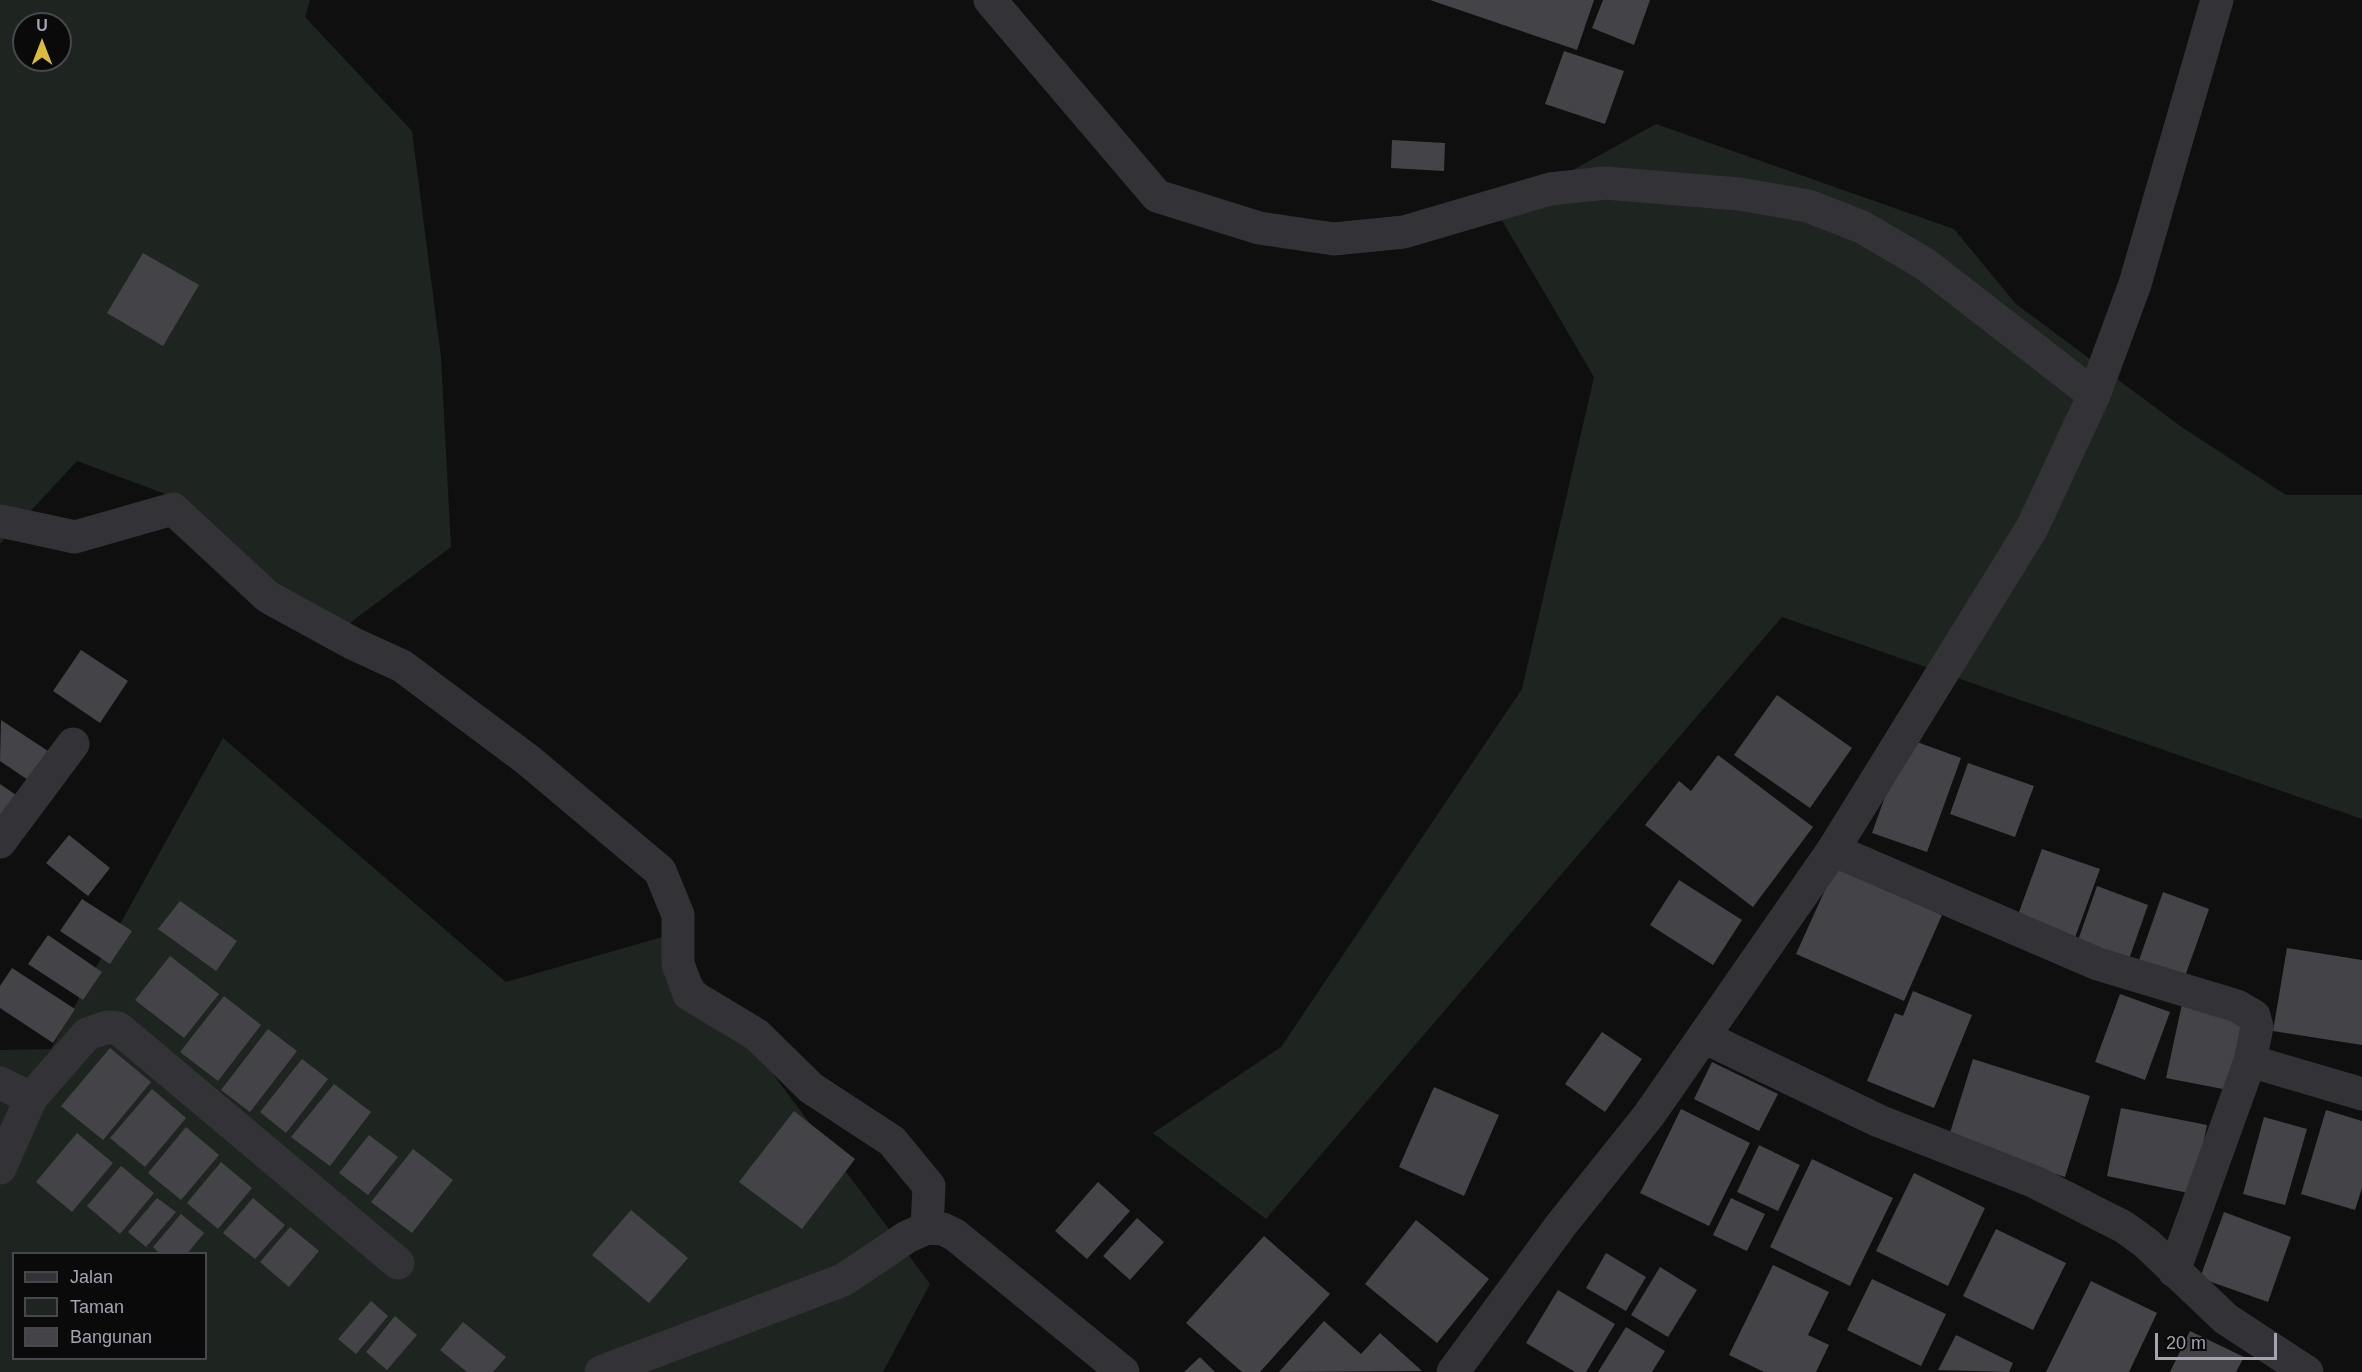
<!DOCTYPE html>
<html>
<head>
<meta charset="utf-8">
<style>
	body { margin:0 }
	#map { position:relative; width:2362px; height:1372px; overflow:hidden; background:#0f0f10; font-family:Arial,sans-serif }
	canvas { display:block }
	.legend { position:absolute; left:12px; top:1252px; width:195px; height:108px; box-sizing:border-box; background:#0a0a0b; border:2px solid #47484d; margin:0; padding:8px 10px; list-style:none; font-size:18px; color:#a2a4b0 }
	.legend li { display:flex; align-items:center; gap:12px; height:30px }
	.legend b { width:30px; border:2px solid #47484d }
	.north { position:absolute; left:12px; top:12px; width:60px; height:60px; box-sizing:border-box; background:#0a0a0b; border:2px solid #47484d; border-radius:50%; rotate:0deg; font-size:16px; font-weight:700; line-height:24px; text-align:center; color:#a2a4b0 }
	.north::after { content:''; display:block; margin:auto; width:21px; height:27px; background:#dcbc3c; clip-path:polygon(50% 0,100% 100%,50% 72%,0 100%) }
	.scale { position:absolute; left:2155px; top:1333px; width:122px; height:27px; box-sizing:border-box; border:3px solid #a2a4b0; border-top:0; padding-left:8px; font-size:18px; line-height:21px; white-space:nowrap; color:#a2a4b0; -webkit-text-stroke:4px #0a0a0b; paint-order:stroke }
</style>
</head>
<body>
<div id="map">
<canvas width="2362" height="1372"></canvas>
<ul class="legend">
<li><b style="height:8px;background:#333337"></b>Jalan</li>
<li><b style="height:16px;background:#1e241f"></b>Taman</li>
<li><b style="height:16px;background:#444448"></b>Bangunan</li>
</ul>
<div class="north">U</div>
<div class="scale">20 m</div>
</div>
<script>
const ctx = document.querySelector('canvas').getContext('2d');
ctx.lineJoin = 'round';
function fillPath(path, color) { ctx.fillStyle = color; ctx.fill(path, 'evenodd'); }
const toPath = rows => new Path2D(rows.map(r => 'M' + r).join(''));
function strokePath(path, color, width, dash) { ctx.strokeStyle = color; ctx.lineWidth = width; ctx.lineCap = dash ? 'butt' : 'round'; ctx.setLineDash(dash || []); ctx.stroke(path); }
fillPath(toPath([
	[0,0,310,0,305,17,412,131,441,357,451,547,326,641,184,501,77,461,0,544],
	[24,24,60,24,60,60,24,60],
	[1656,124,1954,229,2016,304,2183,428,2286,495,2362,495,2362,819,1782,617,1266,1219,1153,1133,1281,1047,1522,689,1594,377,1497,212],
	[223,738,506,982,669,935,930,1284,883,1372,0,1372,0,1050,51,1049],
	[14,1254,206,1254,206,1358,14,1358]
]), '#1e241f');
fillPath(toPath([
	[1430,0,1594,0,1577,50],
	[1603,0,1650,0,1634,45,1592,28],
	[1564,51,1624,71,1605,124,1545,104],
	[1392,140,1445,143,1444,171,1391,168],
	[143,253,199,285,163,346,107,313],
	[81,650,128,681,100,723,53,691],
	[1777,695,1852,748,1810,808,1734,755],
	[1,720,51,753,31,782,0,761],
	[1906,738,1961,758,1927,852,1872,833],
	[1718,755,1813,827,1753,907,1645,825,1679,781,1691,791],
	[1968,763,2034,786,2015,837,1950,814],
	[0,784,16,795,0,817],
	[69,835,110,868,88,896,46,863],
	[2042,849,2100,869,2073,943,2015,923],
	[1835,868,1942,915,1904,1001,1796,954],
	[1679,880,1742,920,1713,965,1650,925],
	[2097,886,2148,905,2128,962,2077,943],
	[2163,892,2209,909,2183,982,2137,966],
	[82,899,132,931,110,964,60,931],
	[180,901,237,941,216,971,158,929],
	[48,935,102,972,83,1000,28,964],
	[2287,948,2362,960,2362,1045,2273,1031],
	[170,956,219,994,184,1038,135,1000],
	[12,968,75,1009,53,1043,0,1008,0,986],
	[1913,991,1972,1015,1934,1108,1867,1081,1895,1013,1903,1016],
	[2120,994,2170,1012,2145,1080,2095,1062],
	[224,996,261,1025,218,1081,180,1052],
	[2182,1004,2244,1017,2228,1090,2166,1078],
	[268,1029,297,1051,250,1112,221,1090],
	[1602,1032,1642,1059,1605,1112,1565,1084],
	[110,1048,151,1082,103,1140,61,1106],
	[302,1059,328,1079,286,1133,260,1112],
	[1973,1059,2090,1096,2065,1177,1948,1139],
	[1712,1062,1778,1094,1759,1131,1694,1099],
	[334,1084,371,1112,330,1166,291,1137],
	[1434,1087,1499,1115,1464,1196,1399,1167],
	[152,1089,186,1118,145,1167,110,1138],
	[2121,1108,2207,1125,2193,1194,2107,1176],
	[1681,1109,1750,1143,1709,1226,1640,1193],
	[2326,1110,2362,1121,2362,1188,2355,1210,2301,1194],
	[794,1111,855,1159,802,1229,739,1182],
	[2264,1117,2307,1129,2285,1205,2243,1194],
	[186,1127,219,1155,181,1200,148,1173],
	[77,1133,113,1163,72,1212,36,1182],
	[369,1135,398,1157,368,1195,339,1173],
	[1759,1145,1800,1165,1778,1211,1737,1192],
	[413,1149,453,1180,412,1233,371,1202],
	[1812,1159,1893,1198,1850,1286,1770,1247],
	[221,1162,252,1188,218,1229,187,1203],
	[121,1166,154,1193,120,1234,87,1206],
	[1914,1173,1985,1208,1948,1286,1876,1251],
	[1098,1182,1130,1211,1087,1259,1055,1231],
	[157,1198,176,1212,146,1247,128,1232],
	[253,1198,285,1225,255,1259,223,1233],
	[1731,1198,1765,1214,1747,1251,1713,1235],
	[631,1210,688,1258,649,1303,592,1255],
	[2224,1212,2291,1237,2268,1302,2200,1278],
	[181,1214,204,1233,187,1254,160,1254,153,1247],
	[1137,1218,1164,1242,1130,1280,1103,1256],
	[1416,1220,1489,1279,1437,1343,1365,1284],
	[290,1227,319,1251,289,1287,260,1262],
	[1996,1229,2066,1263,2033,1330,1963,1296],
	[1264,1236,1330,1294,1260,1372,1242,1372,1186,1323],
	[1606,1253,1646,1277,1626,1311,1586,1288],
	[1773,1265,1829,1292,1808,1335,1829,1345,1816,1372,1764,1372,1729,1355],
	[1660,1267,1697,1290,1668,1337,1631,1315],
	[1872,1279,1946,1314,1921,1366,1847,1330],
	[2091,1281,2157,1313,2129,1372,2046,1372],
	[1558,1290,1615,1324,1586,1372,1575,1372,1526,1343],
	[371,1301,388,1316,356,1354,338,1339],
	[395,1316,417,1335,387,1370,366,1352],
	[1324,1321,1361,1354,1380,1333,1422,1371,1279,1372],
	[463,1322,506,1357,493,1372,467,1372,440,1350],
	[1626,1327,1665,1351,1652,1372,1598,1372],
	[2190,1331,2244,1357,2236,1372,2170,1372],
	[1956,1335,2013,1363,2009,1372,1938,1370],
	[1200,1357,1215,1372,1184,1372]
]), '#444448');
strokePath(toPath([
	[990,0,1157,196,1259,228,1334,239,1404,232,1550,189,1605,183,1739,194,1808,206,1862,227,1925,264,2094,395],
	[0,521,75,537,173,509,268,597,354,644,402,666,528,760,660,871,678,915,678,964,689,994,757,1035,811,1088,892,1141,929,1186,927,1228],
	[0,842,73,744],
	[1833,850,2098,964,2237,1006,2254,1016,2257,1027,2250,1061,2174,1271],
	[1704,1037,1879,1121,2035,1182,2124,1227,2146,1243,2226,1319,2307,1372],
	[2250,1061,2362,1094],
	[0,1083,31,1098],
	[0,1168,31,1098,87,1034,108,1027,118,1028,398,1263],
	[601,1372,843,1280,907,1237,927,1228,943,1229,955,1235,1123,1372],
	[1453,1372,1561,1225,1649,1115,1833,850,2032,528,2094,395,2135,284,2217,0]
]), '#333337', 33);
</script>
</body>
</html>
